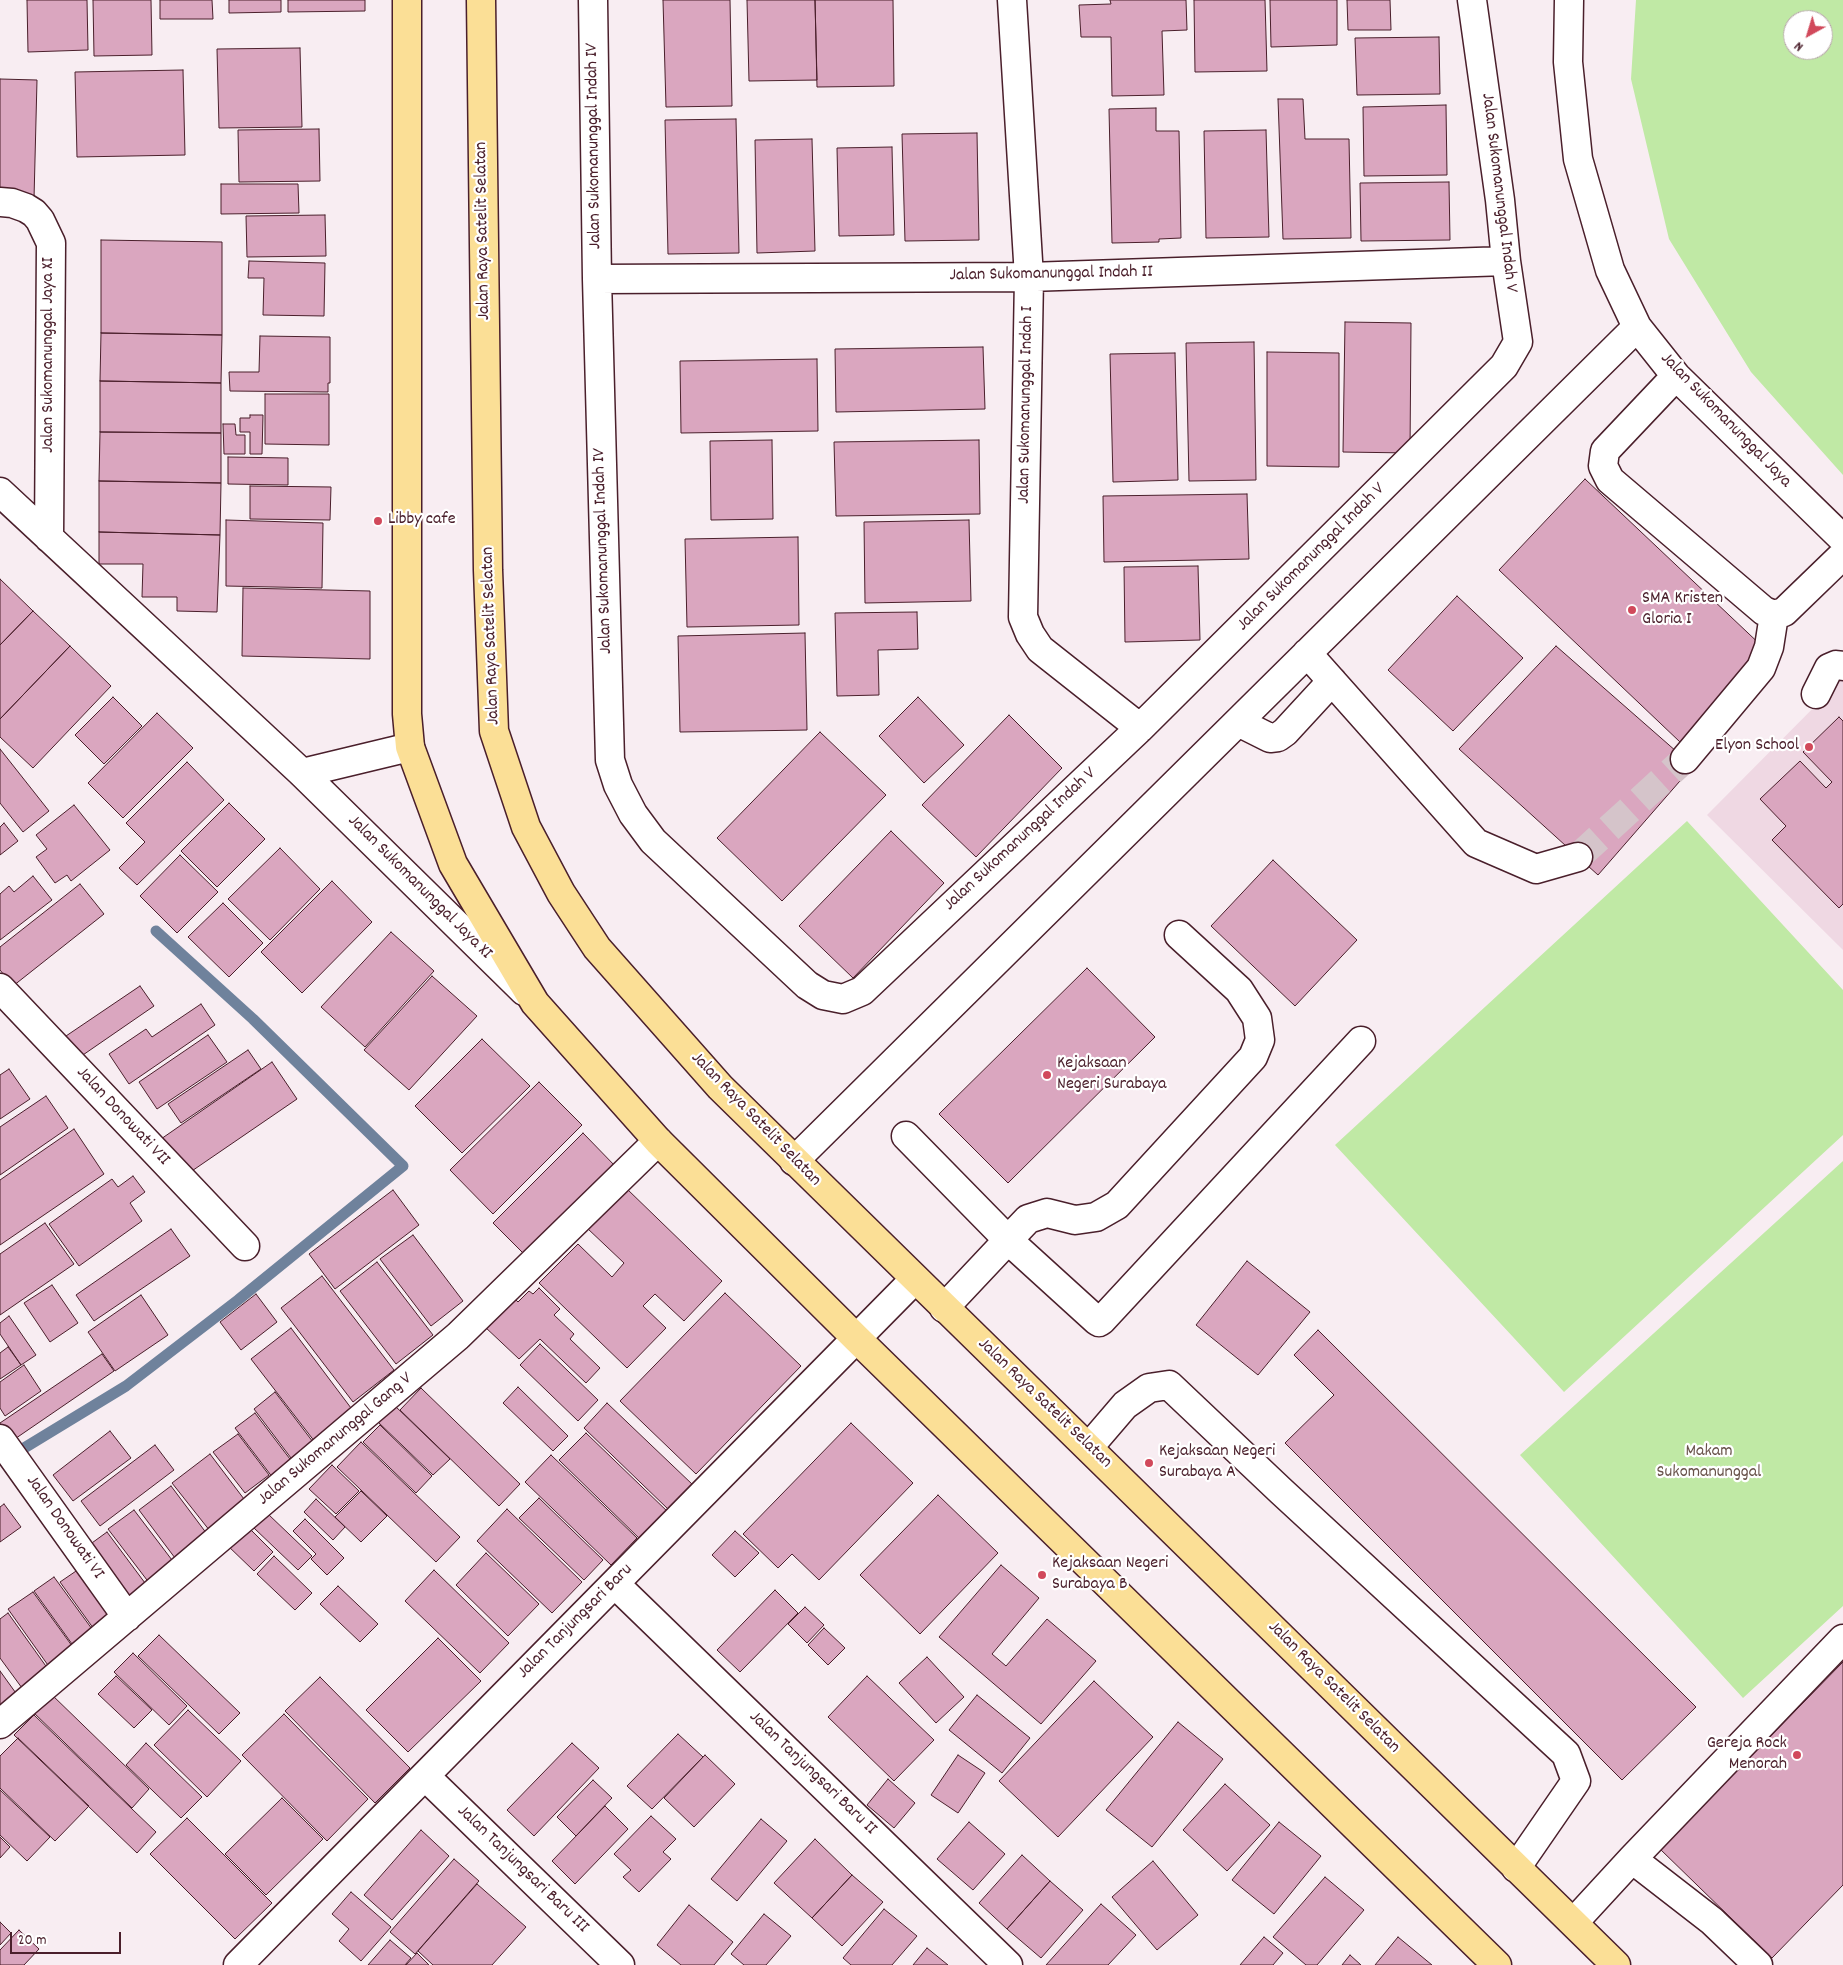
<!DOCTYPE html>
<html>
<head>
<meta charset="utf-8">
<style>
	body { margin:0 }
	#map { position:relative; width:1843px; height:1965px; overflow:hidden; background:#f8edf2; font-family:Dekko,sans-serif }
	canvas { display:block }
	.north { position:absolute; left:1783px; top:10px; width:50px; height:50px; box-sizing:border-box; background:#fff; border:1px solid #b7a5aa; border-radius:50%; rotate:219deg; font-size:14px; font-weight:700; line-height:20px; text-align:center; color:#4a1f2b }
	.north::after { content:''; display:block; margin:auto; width:18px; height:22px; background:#d1495b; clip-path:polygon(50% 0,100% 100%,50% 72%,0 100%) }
	.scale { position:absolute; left:10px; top:1932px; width:111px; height:22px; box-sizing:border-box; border:2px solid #4a1f2b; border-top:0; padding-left:6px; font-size:15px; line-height:18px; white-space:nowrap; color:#4a1f2b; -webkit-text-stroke:4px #fff; paint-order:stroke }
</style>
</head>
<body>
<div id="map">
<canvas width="1843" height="1965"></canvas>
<div class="north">N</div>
<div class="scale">20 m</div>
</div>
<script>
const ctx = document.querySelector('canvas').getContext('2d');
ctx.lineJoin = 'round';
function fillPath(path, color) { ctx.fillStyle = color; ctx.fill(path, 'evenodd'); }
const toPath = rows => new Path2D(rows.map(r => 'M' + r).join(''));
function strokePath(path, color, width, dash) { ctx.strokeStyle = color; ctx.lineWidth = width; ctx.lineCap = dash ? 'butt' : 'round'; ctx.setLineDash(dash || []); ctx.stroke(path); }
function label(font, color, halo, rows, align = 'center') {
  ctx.font = font + ' Dekko,sans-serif'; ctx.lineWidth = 4.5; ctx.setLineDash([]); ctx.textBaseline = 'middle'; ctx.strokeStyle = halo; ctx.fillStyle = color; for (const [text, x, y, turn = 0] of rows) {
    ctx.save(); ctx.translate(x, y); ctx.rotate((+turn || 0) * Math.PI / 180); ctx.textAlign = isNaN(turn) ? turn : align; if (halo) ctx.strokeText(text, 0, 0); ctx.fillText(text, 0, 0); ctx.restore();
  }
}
fillPath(toPath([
	[1843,678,1843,950,1707,815]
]), '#efd8e3');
fillPath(toPath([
	[1636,0,1843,0,1843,475,1751,372,1669,239,1631,79],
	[1793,20,1823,20,1823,50,1793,50],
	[1687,821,1843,990,1843,1135,1564,1392,1335,1145],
	[1843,1161,1843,1606,1743,1698,1520,1455]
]), '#c0e9a5');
strokePath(toPath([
	[11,1456,126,1386,238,1300,403,1166,253,1019,156,931]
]), '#6f829c', 11);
const building = toPath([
	[27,0,87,0,88,50,28,52,27,0],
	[93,0,151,0,152,55,94,56,93,0],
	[160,0,212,0,213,19,160,19,160,0],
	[229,0,281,0,281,12,229,13,229,0],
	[288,0,365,0,365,11,288,12,288,0],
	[663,0,730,0,732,106,666,107,663,0],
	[747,0,815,0,817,80,749,81,747,0],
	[815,0,893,0,894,86,817,87,815,0],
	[1110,0,1186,0,1187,30,1162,31,1164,95,1112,96,1111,37,1081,37,1079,5,1111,4,1110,0],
	[1194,0,1265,0,1267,71,1195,72,1194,0],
	[1270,0,1337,0,1337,45,1271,47,1270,0],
	[1347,0,1390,0,1391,30,1348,30,1347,0],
	[1439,37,1440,94,1357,95,1355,38,1439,37],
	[300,48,302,127,219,128,217,49,300,48],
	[183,70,185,155,77,157,75,72,183,70],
	[0,79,37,80,34,199,0,198,0,79],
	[1278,99,1303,99,1305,139,1349,139,1351,238,1283,239,1278,99],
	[1446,105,1447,175,1364,176,1363,107,1446,105],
	[1156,108,1156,131,1179,131,1181,238,1159,239,1159,242,1112,243,1109,109,1156,108],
	[736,119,739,253,668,254,665,120,736,119],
	[319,129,320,181,239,182,238,130,319,129],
	[1266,130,1269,237,1206,238,1204,131,1266,130],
	[977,133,979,240,905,241,902,134,977,133],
	[812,139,815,251,757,253,755,140,812,139],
	[892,147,894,235,839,236,837,148,892,147],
	[1449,182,1450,240,1361,241,1360,183,1449,182],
	[221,184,298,184,299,213,221,214,221,184],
	[325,215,326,256,247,257,246,216,325,215],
	[101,240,222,242,222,335,101,333,101,240],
	[249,261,325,263,324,316,263,315,264,278,248,278,249,261],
	[1345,322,1411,323,1410,453,1343,452,1345,322],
	[101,333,222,335,221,383,100,381,101,333],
	[260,336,330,337,330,383,328,383,328,392,230,391,229,372,259,372,260,336],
	[1254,342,1256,480,1189,481,1186,343,1254,342],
	[983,347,985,409,836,412,835,349,983,347],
	[1267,352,1339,353,1339,467,1267,466,1267,352],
	[1175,353,1178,480,1113,482,1110,354,1175,353],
	[817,359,818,431,681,433,680,361,817,359],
	[100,381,221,383,221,433,100,432,100,381],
	[265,394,329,394,329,445,265,444,265,394],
	[250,415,263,415,262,454,250,454,250,432,240,432,240,418,250,418,250,415],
	[223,424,235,424,236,435,245,435,245,454,224,454,223,424],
	[100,432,221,433,221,483,99,481,100,432],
	[772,440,773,519,711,520,710,441,772,440],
	[979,440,980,514,836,516,834,442,979,440],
	[228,457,288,458,288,485,228,484,228,457],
	[1585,479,1766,650,1680,742,1499,570,1585,479],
	[99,481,221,483,220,535,99,532,99,481],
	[250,486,331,487,330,520,250,519,250,486],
	[1247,494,1249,559,1104,562,1103,496,1247,494],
	[226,520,323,523,322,588,226,586,226,520],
	[969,520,971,601,865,603,864,522,969,520],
	[99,532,220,535,217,612,177,611,177,597,142,597,143,564,99,564,99,532],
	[798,537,799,625,687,627,685,539,798,537],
	[1198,566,1200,640,1125,642,1124,567,1198,566],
	[0,579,33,611,0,645,0,579],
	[243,588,370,591,370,659,242,656,243,588],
	[1457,596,1523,658,1453,731,1388,670,1457,596],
	[33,611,70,646,0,719,0,645,33,611],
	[917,612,918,649,878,650,879,695,837,696,835,613,917,612],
	[805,633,807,730,680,732,678,636,805,633],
	[70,646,111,686,33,768,0,737,0,719,70,646],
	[1556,646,1693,766,1598,875,1459,749,1556,646],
	[113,697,142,726,104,764,75,735,113,697],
	[918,697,964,745,924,783,879,736,918,697],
	[157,713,193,748,123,818,88,783,157,713],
	[1009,715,1062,768,976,857,922,805,1009,715],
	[1839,717,1843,721,1843,904,1839,908,1772,840,1786,826,1760,799,1800,761,1826,788,1832,782,1803,752,1839,717],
	[820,732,886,795,782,901,717,838,820,732],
	[0,749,49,811,23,832,0,803,0,749],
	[187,762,224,800,137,885,119,868,145,842,126,823,187,762],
	[229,803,265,839,217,887,181,851,229,803],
	[74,805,110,850,71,881,67,875,55,883,36,857,47,849,36,835,74,805],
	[4,823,18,841,0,855,0,827,4,823],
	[891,831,944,883,853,978,799,926,891,831],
	[280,848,320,889,270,940,228,899,280,848],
	[180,855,218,892,177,933,140,896,180,855],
	[1273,860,1357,940,1295,1006,1211,926,1273,860],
	[33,876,52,900,0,940,0,894,9,886,14,892,33,876],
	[332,881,372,922,302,993,261,952,332,881],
	[80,884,104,914,13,986,0,970,0,947,80,884],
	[223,903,263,943,229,977,188,937,223,903],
	[391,932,434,971,365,1047,321,1007,391,932],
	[1087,968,1155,1037,1008,1183,939,1114,1087,968],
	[432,976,477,1016,409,1090,364,1050,432,976],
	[140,986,154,1006,80,1057,66,1036,140,986],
	[201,1004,215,1025,129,1084,109,1054,146,1029,152,1037,201,1004],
	[208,1035,227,1062,157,1109,139,1082,208,1035],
	[482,1039,530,1086,462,1153,415,1106,482,1039],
	[248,1050,261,1069,181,1123,168,1104,248,1050],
	[272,1062,297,1099,186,1175,161,1139,272,1062],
	[9,1069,30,1099,0,1119,0,1075,9,1069],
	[539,1082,582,1125,493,1214,450,1170,539,1082],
	[46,1096,68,1128,0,1175,0,1127,46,1096],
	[74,1129,104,1174,0,1245,0,1180,74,1129],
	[583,1133,617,1168,527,1257,493,1223,583,1133],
	[133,1176,145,1192,130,1203,142,1221,79,1266,49,1224,112,1179,118,1187,133,1176],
	[626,1188,722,1281,684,1321,655,1294,643,1306,666,1328,627,1368,539,1283,578,1244,612,1277,624,1263,587,1228,626,1188],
	[393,1190,419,1225,335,1289,309,1254,393,1190],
	[45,1223,74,1264,0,1315,0,1254,45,1223],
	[171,1229,190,1256,94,1321,76,1295,171,1229],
	[413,1235,463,1301,431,1326,380,1259,413,1235],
	[1247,1261,1310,1312,1258,1375,1196,1325,1247,1261],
	[377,1262,433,1335,396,1364,340,1291,377,1262],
	[322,1276,394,1370,353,1402,281,1308,322,1276],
	[52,1285,78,1323,50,1342,24,1303,52,1285],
	[539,1288,560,1309,554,1315,574,1334,570,1339,600,1368,586,1383,540,1339,519,1359,484,1326,513,1297,518,1302,529,1291,533,1294,539,1288],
	[725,1293,801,1366,696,1474,620,1401,725,1293],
	[256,1294,277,1322,241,1350,220,1322,256,1294],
	[141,1295,168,1335,115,1371,88,1332,141,1295],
	[9,1316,36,1355,21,1365,0,1334,0,1323,9,1316],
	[291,1328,354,1412,315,1442,251,1359,291,1328],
	[1318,1330,1696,1707,1622,1780,1285,1443,1334,1395,1294,1355,1318,1330],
	[540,1344,598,1400,578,1421,520,1365,540,1344],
	[8,1347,21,1365,0,1379,0,1353,8,1347],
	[102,1354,114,1371,6,1445,0,1437,0,1423,102,1354],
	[24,1365,41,1391,5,1416,0,1408,0,1382,24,1365],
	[518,1387,568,1436,553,1451,503,1403,518,1387],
	[421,1388,520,1484,499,1506,400,1410,421,1388],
	[275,1392,313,1442,291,1458,254,1409,275,1392],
	[607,1403,693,1485,669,1510,584,1428,607,1403],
	[393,1404,450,1459,433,1475,377,1421,393,1404],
	[255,1413,293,1463,273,1478,235,1428,255,1413],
	[851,1423,913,1483,819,1580,792,1554,778,1568,743,1534,851,1423],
	[380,1425,432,1476,416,1493,363,1442,380,1425],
	[110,1431,131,1458,73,1501,53,1475,110,1431],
	[586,1433,669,1513,642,1541,559,1460,586,1433],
	[238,1434,269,1475,245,1493,213,1452,238,1434],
	[361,1442,460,1537,436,1562,337,1467,361,1442],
	[155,1445,174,1470,100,1526,81,1501,155,1445],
	[210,1454,247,1503,210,1531,172,1483,210,1454],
	[551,1455,637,1538,611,1565,525,1482,551,1455],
	[332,1465,359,1491,336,1514,309,1489,332,1465],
	[171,1486,210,1538,178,1562,139,1510,171,1486],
	[361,1491,387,1516,361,1542,335,1517,361,1491],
	[938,1495,998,1553,920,1634,860,1575,938,1495],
	[539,1498,603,1560,584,1580,519,1518,539,1498],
	[316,1499,345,1527,333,1540,304,1512,316,1499],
	[4,1504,21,1527,0,1542,0,1507,4,1504],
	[507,1509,582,1582,552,1613,477,1541,507,1509],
	[134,1510,175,1564,150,1584,108,1529,134,1510],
	[268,1514,312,1556,298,1570,254,1528,268,1514],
	[305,1519,344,1558,327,1575,311,1559,316,1554,293,1531,305,1519],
	[245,1524,273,1552,254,1571,226,1544,245,1524],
	[735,1531,759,1553,735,1577,712,1555,735,1531],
	[107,1532,148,1587,128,1603,85,1548,107,1532],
	[486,1553,539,1604,508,1636,456,1585,486,1553],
	[274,1556,312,1593,295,1610,257,1574,274,1556],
	[1001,1565,1039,1598,992,1654,1006,1666,1047,1619,1096,1661,1041,1724,939,1637,1001,1565],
	[82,1567,118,1616,96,1632,60,1582,82,1567],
	[434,1570,509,1643,480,1673,405,1601,434,1570],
	[54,1577,92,1629,72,1644,34,1591,54,1577],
	[338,1586,378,1624,360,1642,320,1604,338,1586],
	[775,1590,798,1613,740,1672,717,1650,775,1590],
	[33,1592,75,1650,50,1668,8,1609,33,1592],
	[805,1607,824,1625,807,1643,788,1624,805,1607],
	[8,1613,48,1669,22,1688,0,1658,0,1619,8,1613],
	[824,1628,845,1648,828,1665,808,1645,824,1628],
	[159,1635,240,1713,219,1734,138,1656,159,1635],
	[438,1638,481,1681,408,1752,366,1710,438,1638],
	[133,1653,187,1706,169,1725,114,1672,133,1653],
	[927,1657,964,1697,936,1723,899,1683,927,1657],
	[1843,1662,1843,1885,1772,1958,1660,1849,1843,1662],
	[0,1671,18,1696,0,1709,0,1671],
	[116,1676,152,1710,134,1728,98,1694,116,1676],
	[867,1676,934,1740,894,1781,828,1717,867,1676],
	[320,1677,410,1768,375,1803,285,1711,320,1677],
	[1094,1681,1153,1737,1058,1837,999,1781,1094,1681],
	[50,1693,149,1789,132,1808,32,1711,50,1693],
	[977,1695,1030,1738,1002,1773,949,1730,977,1695],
	[188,1710,241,1761,207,1797,154,1745,188,1710],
	[284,1714,368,1799,327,1841,242,1755,284,1714],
	[34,1715,156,1832,137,1853,14,1735,34,1715],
	[1178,1722,1223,1759,1152,1847,1106,1810,1178,1722],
	[678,1734,703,1757,652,1809,627,1786,678,1734],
	[18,1738,89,1806,55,1841,0,1788,0,1756,18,1738],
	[146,1743,202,1797,181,1818,126,1765,146,1743],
	[572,1743,599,1768,534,1836,507,1810,572,1743],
	[705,1755,735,1784,694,1827,664,1798,705,1755],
	[958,1755,985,1773,958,1813,931,1795,958,1755],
	[888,1779,915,1803,894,1828,867,1805,888,1779],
	[593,1780,612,1798,576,1836,557,1817,593,1780],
	[1225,1784,1270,1825,1227,1871,1183,1830,1225,1784],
	[0,1790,50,1837,27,1861,0,1835,0,1790],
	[282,1798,323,1839,266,1895,225,1854,282,1798],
	[605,1806,628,1829,575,1884,552,1861,605,1806],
	[651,1816,676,1839,663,1852,671,1859,639,1892,623,1877,631,1870,614,1854,651,1816],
	[187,1818,272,1903,235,1939,150,1854,187,1818],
	[761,1819,787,1841,737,1901,711,1879,761,1819],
	[969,1822,1005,1854,973,1890,937,1859,969,1822],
	[1279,1822,1321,1856,1274,1914,1232,1880,1279,1822],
	[421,1830,449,1856,392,1920,364,1895,421,1830],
	[0,1837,10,1847,0,1858,0,1837],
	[815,1839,852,1875,812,1918,774,1883,815,1839],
	[1022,1855,1050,1881,1007,1929,979,1903,1022,1855],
	[454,1859,479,1881,415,1954,390,1932,454,1859],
	[1153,1861,1198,1915,1157,1950,1112,1897,1153,1861],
	[852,1875,883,1902,842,1946,812,1918,852,1875],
	[1325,1877,1364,1910,1317,1965,1306,1965,1273,1937,1325,1877],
	[1050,1881,1083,1910,1041,1958,1007,1929,1050,1881],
	[477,1884,526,1927,492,1965,433,1965,418,1951,477,1884],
	[351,1892,391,1927,361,1961,339,1941,349,1929,332,1914,351,1892],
	[1101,1904,1136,1935,1108,1965,1046,1965,1101,1904],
	[689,1905,733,1942,714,1965,681,1965,657,1945,689,1905],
	[884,1909,917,1936,892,1965,851,1965,843,1958,884,1909],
	[764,1914,791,1936,766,1965,744,1965,731,1954,764,1914],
	[0,1922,11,1933,0,1945,0,1922],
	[19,1930,39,1949,24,1965,0,1965,0,1950,19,1930],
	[1264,1937,1283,1953,1273,1965,1240,1965,1264,1937],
	[1398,1937,1432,1965,1375,1965,1398,1937],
	[390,1940,411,1958,405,1965,368,1965,390,1940],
	[927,1948,948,1965,913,1965,927,1948],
	[417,1953,429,1965,406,1965,417,1953],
	[1350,1955,1361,1965,1342,1965,1350,1955]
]);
fillPath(building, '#daa6bf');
strokePath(building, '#4a1f2b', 1);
strokePath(toPath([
	[1578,857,1685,759]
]), '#d5c4ca', 28, [28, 14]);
const minor = toPath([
	[593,0,597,279,610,760,618,785,633,814,653,841,807,985,823,995,843,999,862,991,1140,728,1504,366,1518,342,1506,261,1500,200,1472,0],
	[1012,0,1029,277,1023,617,1030,634,1040,649,1140,728],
	[1569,0,1568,62,1578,159,1610,270,1637,327,1676,376,1843,539],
	[0,202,12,203,26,208,34,213,40,220,51,243,49,538],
	[597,279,1029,277,1506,261],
	[1676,376,1605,451,1603,466,1610,480,1764,611,1774,615,1784,612,1843,555],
	[0,492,302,773,524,991],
	[1307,653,1476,843,1536,869,1578,857],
	[1816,694,1829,668,1836,665,1843,666],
	[1238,722,1270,738,1278,737,1285,732,1332,681],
	[1685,759,1761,668,1769,647,1774,615],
	[302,773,410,747],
	[0,988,245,1246],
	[906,1136,1008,1240,1028,1219,1047,1213,1075,1220,1096,1217,1117,1205,1253,1057,1260,1040,1257,1018,1239,990,1179,935],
	[794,1161,1637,327],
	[944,1308,1008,1240,1096,1320,1099,1322,1102,1320,1361,1041],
	[0,1439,127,1617],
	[1089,1447,1125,1405,1149,1388,1169,1385,1281,1491,1566,1754,1576,1781,1516,1868],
	[615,1584,1008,1965],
	[0,1724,458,1336,658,1141],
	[425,1776,620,1965],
	[1632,1859,1843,1639],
	[1574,1922,1632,1859,1712,1921,1758,1965],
	[238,1965,915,1279]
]);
const major = toPath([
	[407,0,407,714,410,747,453,864,535,1003,658,1141,856,1338,1497,1965],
	[481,0,488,570,494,731,526,827,561,893,597,948,720,1087,1616,1965]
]);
strokePath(minor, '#4a1f2b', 31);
strokePath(major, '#4a1f2b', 31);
strokePath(minor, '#fff', 28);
strokePath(major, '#fbdf96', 28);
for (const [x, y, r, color] of [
	[378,521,5,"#d1495b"],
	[1632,610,5,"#d1495b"],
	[1809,747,5,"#d1495b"],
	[1047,1075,5,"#d1495b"],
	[1149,1463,5,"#d1495b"],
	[1042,1575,5,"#d1495b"],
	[1797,1755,5,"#d1495b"]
]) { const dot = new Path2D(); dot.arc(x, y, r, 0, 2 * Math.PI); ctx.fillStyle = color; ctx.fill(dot); strokePath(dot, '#fff', 2); }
label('18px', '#4a1f2b', '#fff', [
	["Jalan Sukomanunggal Indah IV",595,146,-91],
	["Jalan Sukomanunggal Indah V",1498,193,83],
	["Jalan Raya Satelit Selatan",484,231,-91],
	["Jalan Sukomanunggal Indah II",1051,275,-1],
	["Jalan Sukomanunggal Jaya XI",50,355,-90],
	["Jalan Sukomanunggal Indah I",1027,405,-89],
	["Jalan Sukomanunggal Jaya",1725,421,46],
	["Jalan Sukomanunggal Indah IV",604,551,-92],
	["Jalan Sukomanunggal Indah V",1312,558,-45],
	["Jalan Raya Satelit Selatan",492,636,-92],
	["Jalan Sukomanunggal Indah V",1021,840,-43],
	["Jalan Sukomanunggal Jaya XI",419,888,45],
	["Jalan Donowati VII",122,1117,47],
	["Jalan Raya Satelit Selatan",755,1120,46],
	["Jalan Raya Satelit Selatan",1044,1404,44],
	["Jalan Sukomanunggal Gang V",336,1440,-40],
	["Jalan Donowati VI",64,1528,55],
	["Jalan Tanjungsari Baru",576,1622,-45],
	["Jalan Raya Satelit Selatan",1333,1688,45],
	["Jalan Tanjungsari Baru II",812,1774,44],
	["Jalan Tanjungsari Baru III",522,1870,44]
]);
label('18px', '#4a1f2b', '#fff', [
	["Libby cafe",388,521],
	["SMA Kristen",1642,600],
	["Gloria I",1642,621],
	["Elyon School",1799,747,"right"],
	["Kejaksaan",1057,1065],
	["Negeri Surabaya",1057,1086],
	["Kejaksaan Negeri",1159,1453],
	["Surabaya A",1159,1474],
	["Kejaksaan Negeri",1052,1565],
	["Surabaya B",1052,1586],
	["Gereja Rock",1787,1745,"right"],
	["Menorah",1787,1766,"right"]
], 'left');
label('18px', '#68524a', '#fff', [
	["Makam",1709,1453],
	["Sukomanunggal",1709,1474]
]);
</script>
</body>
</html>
